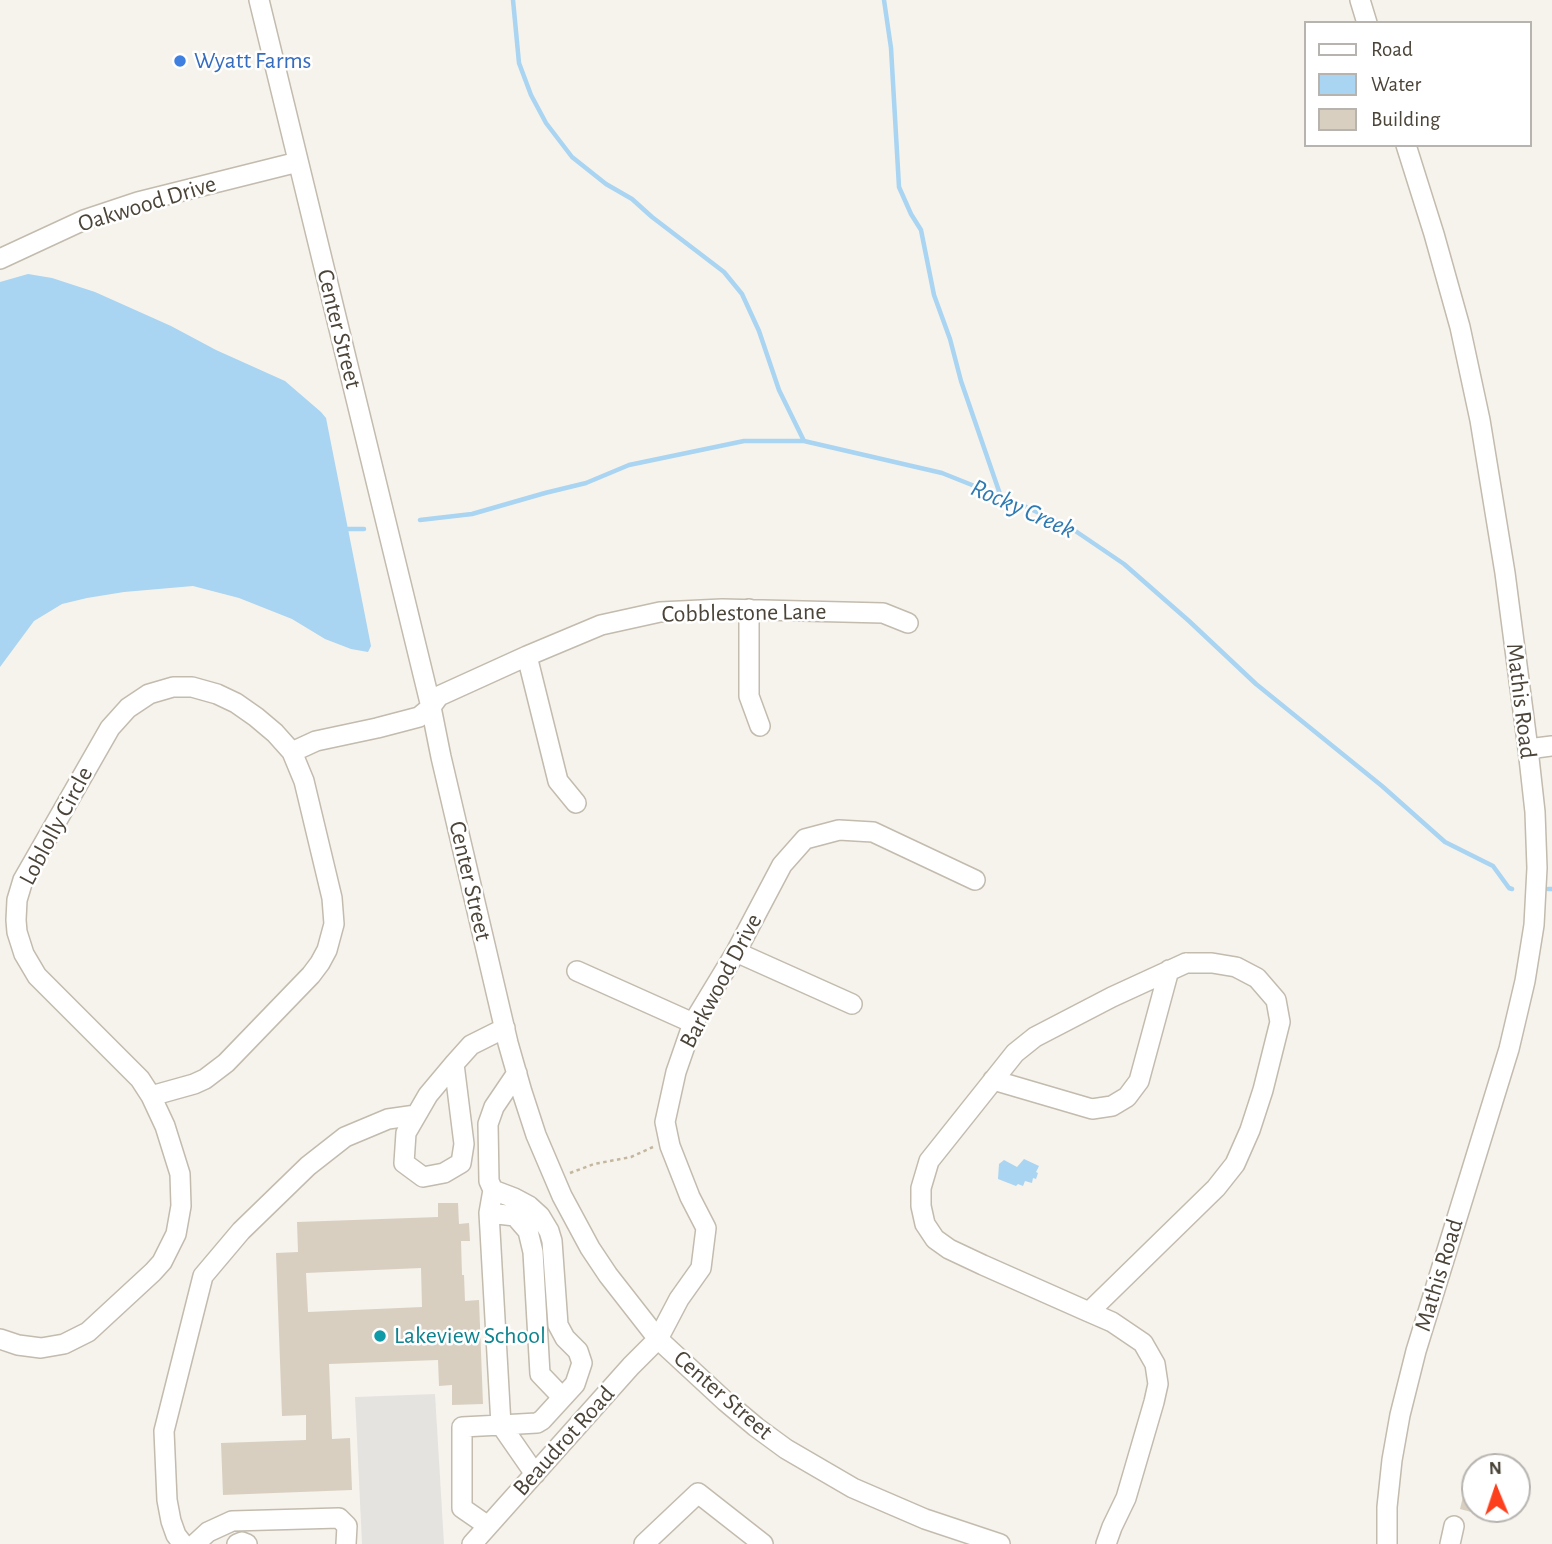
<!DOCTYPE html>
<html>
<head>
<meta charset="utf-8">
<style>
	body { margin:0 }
	#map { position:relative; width:1552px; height:1544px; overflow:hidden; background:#f6f3ec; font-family:"Alegreya Sans",sans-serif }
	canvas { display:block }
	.legend { position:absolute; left:1304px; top:21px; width:228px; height:126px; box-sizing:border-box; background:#fff; border:2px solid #b7b4b0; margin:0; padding:9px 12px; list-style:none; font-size:21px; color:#4b4439 }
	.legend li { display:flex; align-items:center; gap:14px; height:35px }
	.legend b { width:35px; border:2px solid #b7b4b0 }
	.north { position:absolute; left:1461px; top:1453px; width:70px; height:70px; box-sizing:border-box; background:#fff; border:2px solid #b7b4b0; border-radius:50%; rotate:358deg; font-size:19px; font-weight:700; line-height:28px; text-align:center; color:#4b4439 }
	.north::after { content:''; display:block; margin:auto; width:24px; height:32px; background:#fc3f1d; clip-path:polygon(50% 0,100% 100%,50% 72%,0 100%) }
</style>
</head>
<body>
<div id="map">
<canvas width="1552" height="1544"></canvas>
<ul class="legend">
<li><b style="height:9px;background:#fff"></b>Road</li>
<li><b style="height:19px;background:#a9d4f2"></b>Water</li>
<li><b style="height:19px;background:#d8cfc1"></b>Building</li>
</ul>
<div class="north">N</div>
</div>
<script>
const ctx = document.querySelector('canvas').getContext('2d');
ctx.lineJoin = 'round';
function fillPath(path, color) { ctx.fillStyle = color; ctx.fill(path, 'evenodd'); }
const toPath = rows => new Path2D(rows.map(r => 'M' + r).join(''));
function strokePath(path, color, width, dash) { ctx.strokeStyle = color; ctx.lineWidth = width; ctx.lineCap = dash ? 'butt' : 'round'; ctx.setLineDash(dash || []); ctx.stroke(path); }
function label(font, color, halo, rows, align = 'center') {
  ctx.font = font + ' "Alegreya Sans",sans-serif'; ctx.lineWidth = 5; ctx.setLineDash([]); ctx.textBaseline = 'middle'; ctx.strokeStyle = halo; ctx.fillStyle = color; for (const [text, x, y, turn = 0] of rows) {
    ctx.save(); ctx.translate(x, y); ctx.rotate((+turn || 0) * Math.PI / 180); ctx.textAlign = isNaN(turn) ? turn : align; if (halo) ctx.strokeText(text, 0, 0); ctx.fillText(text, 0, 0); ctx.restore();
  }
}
fillPath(toPath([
	[435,1394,444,1544,362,1544,355,1397]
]), '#e5e3e0');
fillPath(toPath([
	[28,274,52,278,95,292,171,326,216,350,285,381,321,412,326,418,348,529,371,646,368,652,351,649,325,639,292,619,239,598,193,586,124,592,87,598,62,604,34,621,0,667,0,282],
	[1024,1159,1039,1166,1036,1172,1038,1173,1036,1179,1033,1178,1032,1183,1025,1181,1023,1186,1018,1184,1016,1186,998,1179,999,1164,1004,1160,1017,1167]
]), '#a9d4f2');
strokePath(toPath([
	[513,0,519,63,531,95,546,123,572,157,606,184,632,199,652,217,724,272,742,294,759,331,779,390,804,441],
	[884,0,891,48,899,187,911,214,921,230,934,295,950,339,961,381,1001,497],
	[420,520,472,514,545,493,586,483,629,465,744,441,804,441,942,473,1022,505,1071,528,1124,564,1189,621,1256,684,1382,786,1445,842,1493,866,1509,888,1512,889],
	[348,529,364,529],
	[1548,889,1552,889]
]), '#a9d4f2', 4.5);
fillPath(toPath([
	[438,1203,458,1203,459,1224,469,1223,470,1241,461,1241,462,1275,464,1275,465,1301,479,1300,483,1404,452,1405,452,1385,439,1386,438,1360,329,1364,332,1439,350,1438,352,1490,223,1495,221,1443,306,1440,306,1415,282,1416,276,1253,298,1252,297,1222,438,1217],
	[421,1268,422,1307,308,1312,306,1273],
	[1465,1488,1475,1491,1475,1513,1460,1509]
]), '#d8cfc1');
const minor = toPath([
	[259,0,431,707,441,757,508,1043,522,1092,536,1135,562,1196,590,1248,608,1275,658,1339,725,1401,756,1427,786,1449,853,1488,925,1519,1000,1544],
	[1360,0,1367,23],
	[0,259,84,220,138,202,298,162],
	[749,609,749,696,760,726],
	[527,656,558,781,576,803],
	[1528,749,1552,746],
	[292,752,316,741,377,728,419,717,431,707,439,696,527,656,601,625,660,612,722,609,883,613,908,623],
	[736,952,852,1004],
	[1186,963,1212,963,1236,967,1257,978,1276,1000,1280,1022,1263,1090,1250,1130,1235,1164,1216,1188,1089,1312,983,1265,949,1249,935,1239,925,1224,921,1206,921,1188,929,1161,1015,1053,1035,1037,1112,997,1186,963],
	[577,971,693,1023],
	[454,1064,464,1144,461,1163,444,1173,423,1177,404,1163,406,1133,428,1095,454,1064,471,1045,505,1028],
	[517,1073,494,1107,488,1124,489,1181,493,1190,514,1198,529,1206,540,1216,549,1231,552,1241,558,1325,565,1338,578,1351,582,1363,575,1384,542,1420,537,1423,501,1425,535,1474],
	[993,1080,1092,1109,1112,1106,1127,1097,1139,1081,1169,970],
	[489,1213,515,1216,528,1231,533,1252,540,1374,562,1397],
	[1089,1312,1112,1322,1143,1343,1155,1364,1158,1384,1154,1402,1126,1498,1112,1527,1106,1544],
	[0,1339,18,1345,41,1348,64,1344,88,1332,153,1272,162,1262,176,1234,181,1206,180,1174,165,1126,151,1096,140,1079,37,976,24,954,17,932,16,920,17,900,23,880,110,728,128,708,149,694,173,687,192,687,217,694,236,703,256,717,275,733,292,752,304,781,332,898,334,924,327,950,320,963,311,975,226,1063,205,1079,194,1084,151,1096],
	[488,1526,462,1508,462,1427,501,1425,489,1213,493,1190],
	[183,1544,176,1535,171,1521,167,1500,164,1431,203,1276,241,1231,308,1166,345,1137,388,1119,416,1115],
	[195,1544,208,1532,232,1521,339,1518,347,1526,346,1544],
	[237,1544,242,1542,247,1544],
	[472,1544,631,1366,658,1339,679,1299,701,1268,706,1228,690,1197,670,1146,665,1122,676,1072,693,1023,736,952,782,865,805,839,839,830,873,832,975,880],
	[644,1544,698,1493,763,1544],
	[1387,1544,1387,1507,1392,1460,1400,1415,1416,1351,1509,1049,1525,981,1534,925,1537,868,1535,812,1528,749,1505,573,1480,420,1460,327,1434,234,1406,145],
	[1450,1544,1454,1526]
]);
strokePath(minor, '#c2bbae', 22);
strokePath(toPath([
	[570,1173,594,1164,631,1157,653,1147]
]), '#c4b79f', 2.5, [3.5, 3.5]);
strokePath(minor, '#fff', 19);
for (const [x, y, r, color] of [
	[180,61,7,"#3f7fe0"],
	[380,1336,7,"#0f9aa8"]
]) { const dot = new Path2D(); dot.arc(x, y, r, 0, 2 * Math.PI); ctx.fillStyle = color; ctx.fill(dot); strokePath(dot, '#fff', 2.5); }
label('24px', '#366cbe', '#fff', [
	["Wyatt Farms",194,61]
], 'left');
label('24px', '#4b4439', '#fff', [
	["Oakwood Drive",147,204,-17],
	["Center Street",339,329,76],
	["Cobblestone Lane",744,613,-1],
	["Mathis Road",1521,701,83],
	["Loblolly Circle",56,826,-62],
	["Center Street",470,881,77],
	["Barkwood Drive",721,981,-62],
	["Mathis Road",1439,1275,-73],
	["Center Street",723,1395,41],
	["Beaudrot Road",564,1441,-48]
]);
label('24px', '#0d838f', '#fff', [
	["Lakeview School",394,1336]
], 'left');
label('italic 26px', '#2e7ab2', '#fff', [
	["Rocky Creek",1023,509,24]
]);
</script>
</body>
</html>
